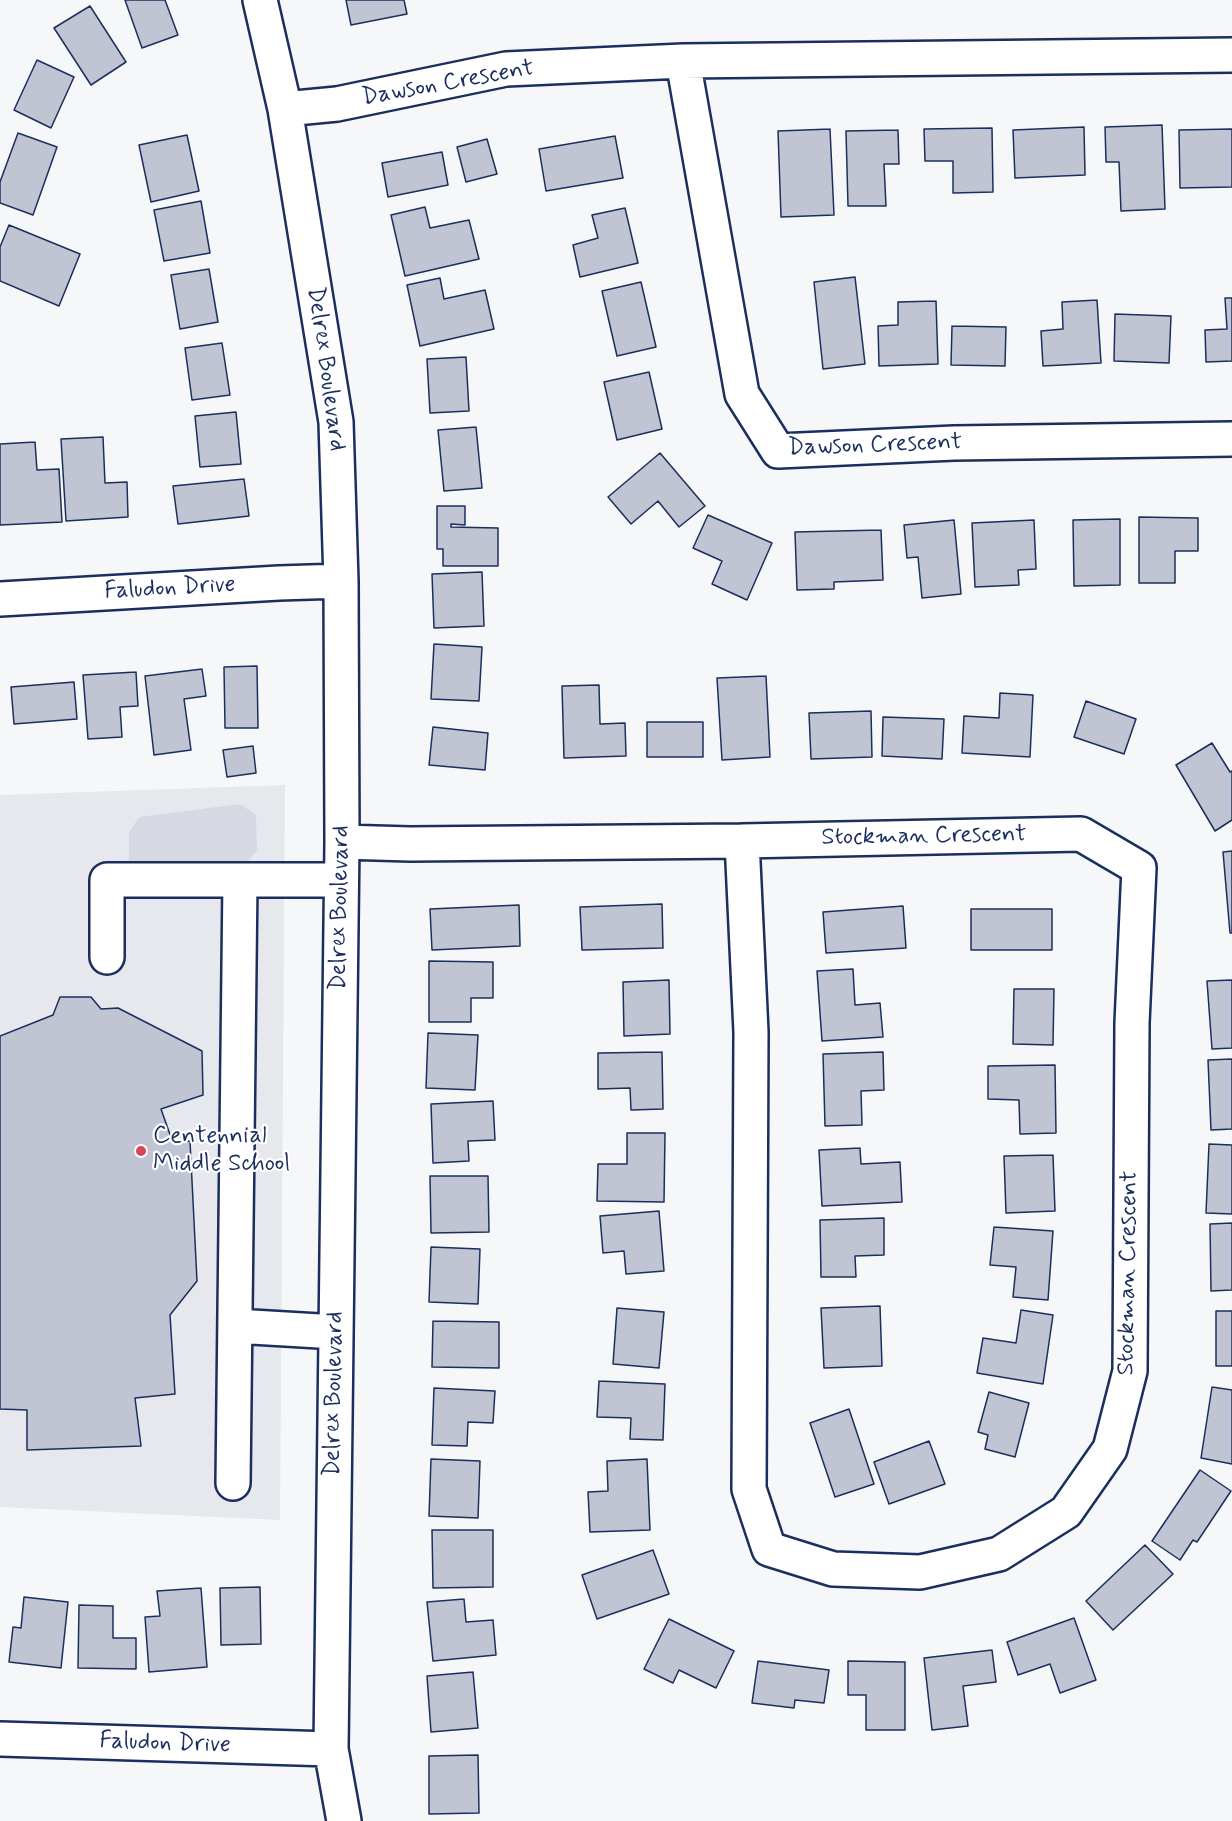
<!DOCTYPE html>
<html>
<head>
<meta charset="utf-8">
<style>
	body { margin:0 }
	canvas { display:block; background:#f6f7f9 }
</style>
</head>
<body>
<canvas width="1232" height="1821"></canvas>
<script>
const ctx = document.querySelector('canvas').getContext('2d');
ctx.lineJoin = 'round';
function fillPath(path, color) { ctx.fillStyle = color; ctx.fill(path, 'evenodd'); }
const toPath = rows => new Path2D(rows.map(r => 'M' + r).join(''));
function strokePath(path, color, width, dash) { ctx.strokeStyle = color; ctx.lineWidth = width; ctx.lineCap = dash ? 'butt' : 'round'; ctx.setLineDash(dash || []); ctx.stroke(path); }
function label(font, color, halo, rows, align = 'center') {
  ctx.font = font + ' Mynerve,sans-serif'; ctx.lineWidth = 4.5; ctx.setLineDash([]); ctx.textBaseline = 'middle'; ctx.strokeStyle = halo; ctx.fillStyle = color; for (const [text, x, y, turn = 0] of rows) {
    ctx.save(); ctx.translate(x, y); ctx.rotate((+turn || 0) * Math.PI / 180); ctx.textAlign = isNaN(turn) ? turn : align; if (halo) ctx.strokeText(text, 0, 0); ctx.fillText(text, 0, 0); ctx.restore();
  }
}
fillPath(toPath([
	[285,785,280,1520,0,1507,0,795]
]), '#e6e8ee');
fillPath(toPath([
	[240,804,256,815,257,850,245,865,129,864,129,833,139,817]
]), '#d6d9e2');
const building = toPath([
	[125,0,165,0,178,35,142,48,125,0],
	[346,0,404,0,407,14,351,25,346,0],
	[90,6,126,62,91,85,54,28,90,6],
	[37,60,74,77,51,128,14,110,37,60],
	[1162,125,1165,209,1121,211,1119,162,1106,162,1105,127,1162,125],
	[1084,127,1085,175,1015,178,1013,130,1084,127],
	[992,128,993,192,953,193,953,161,925,161,924,129,992,128],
	[830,129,834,215,781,217,778,131,830,129],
	[1232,129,1232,187,1180,188,1179,130,1232,129],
	[898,130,899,164,884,164,886,206,848,206,846,131,898,130],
	[18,133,57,147,33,215,0,203,0,182,18,133],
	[187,135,199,191,151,202,139,145,187,135],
	[615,136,623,178,546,191,539,149,615,136],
	[487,139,497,174,466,182,457,147,487,139],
	[442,152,448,185,388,197,382,163,442,152],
	[201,201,210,253,164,261,154,210,201,201],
	[425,207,430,228,469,220,479,259,405,276,391,215,425,207],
	[625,208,638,263,580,277,573,245,598,238,592,215,625,208],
	[9,225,80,254,59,306,0,281,0,247,9,225],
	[209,269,218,322,180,329,171,275,209,269],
	[855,277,865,364,823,369,814,282,855,277],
	[440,278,444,299,485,290,494,329,420,346,407,285,440,278],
	[641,282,656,347,617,356,602,291,641,282],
	[1225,298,1232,298,1232,361,1206,362,1205,330,1227,329,1225,298],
	[1097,300,1101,363,1043,366,1041,331,1063,329,1062,302,1097,300],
	[936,301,938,364,879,366,878,326,898,325,898,302,936,301],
	[1115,314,1171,316,1169,363,1114,361,1115,314],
	[952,326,1006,327,1005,366,951,365,952,326],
	[222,343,230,395,192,400,185,348,222,343],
	[466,357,469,411,430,413,427,359,466,357],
	[649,372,662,429,617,440,604,382,649,372],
	[236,412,241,464,200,467,195,416,236,412],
	[476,427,482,488,444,491,438,430,476,427],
	[103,437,105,483,127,482,128,517,66,521,61,439,103,437],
	[35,442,37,470,59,469,62,522,0,525,0,444,35,442],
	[660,453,705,506,679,527,658,501,631,524,608,497,660,453],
	[244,479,249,516,178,524,173,486,244,479],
	[437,506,465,506,465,525,451,524,451,527,498,528,498,566,443,566,443,549,437,549,437,506],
	[708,515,772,543,747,600,712,584,722,561,693,548,708,515],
	[1139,517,1198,518,1198,551,1175,551,1175,583,1139,583,1139,517],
	[1120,519,1120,585,1074,586,1073,520,1120,519],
	[954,520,961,594,922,598,918,557,907,558,904,525,954,520],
	[1034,520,1036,569,1018,570,1019,585,975,587,972,523,1034,520],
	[881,530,883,580,834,582,834,589,797,590,795,532,881,530],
	[482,572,484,626,434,628,432,574,482,572],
	[434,644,482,647,479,701,431,699,434,644],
	[257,666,258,728,225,728,224,667,257,666],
	[202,669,206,696,184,699,191,750,154,755,145,676,202,669],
	[136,672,138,706,120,707,122,737,88,739,83,675,136,672],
	[766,676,770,757,722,760,717,678,766,676],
	[74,682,77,719,14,724,11,687,74,682],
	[599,685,600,724,625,723,626,756,564,758,562,686,599,685],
	[1000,693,1033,695,1030,757,962,753,964,716,999,718,1000,693],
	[1086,701,1136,719,1124,754,1074,737,1086,701],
	[871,711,872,757,811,759,809,713,871,711],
	[883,717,944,719,942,759,882,756,883,717],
	[647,722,703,722,703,757,647,757,647,722],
	[433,727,488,733,485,770,429,765,433,727],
	[1212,743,1230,772,1232,771,1232,820,1215,831,1176,765,1212,743],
	[253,746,256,773,227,777,223,750,253,746],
	[1232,851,1232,933,1230,933,1223,852,1232,851],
	[662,904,663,948,582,950,580,907,662,904],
	[519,905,520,946,432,950,430,909,519,905],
	[903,906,906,948,826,953,823,912,903,906],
	[971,909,1052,909,1052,950,971,950,971,909],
	[429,961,493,962,493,998,471,998,471,1022,429,1022,429,961],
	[853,969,855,1005,880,1003,883,1037,822,1041,817,971,853,969],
	[669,980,670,1034,624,1036,623,982,669,980],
	[1232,980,1232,1048,1212,1049,1207,981,1232,980],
	[1014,989,1054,989,1053,1045,1013,1044,1014,989],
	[60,997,91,997,101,1009,118,1008,202,1051,203,1095,161,1109,173,1143,190,1141,197,1281,170,1315,175,1394,135,1398,141,1446,27,1450,27,1410,0,1409,0,1036,53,1015,60,997],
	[428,1033,478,1035,475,1090,426,1088,428,1033],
	[662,1052,663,1109,631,1110,630,1088,598,1089,598,1053,662,1052],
	[883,1052,884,1090,861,1091,862,1125,825,1126,823,1054,883,1052],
	[1232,1059,1232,1129,1211,1130,1208,1060,1232,1059],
	[1055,1065,1056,1133,1020,1134,1019,1100,988,1099,988,1066,1055,1065],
	[493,1101,495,1140,468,1141,469,1161,433,1163,431,1104,493,1101],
	[627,1133,665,1133,664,1202,597,1201,598,1164,627,1164,627,1133],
	[1209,1144,1232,1145,1232,1214,1206,1213,1209,1144],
	[860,1148,861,1164,900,1162,902,1202,822,1206,819,1150,860,1148],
	[1053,1155,1055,1211,1006,1213,1004,1156,1053,1155],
	[430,1176,488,1176,489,1232,431,1233,430,1176],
	[659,1211,664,1271,626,1274,624,1251,603,1253,600,1216,659,1211],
	[884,1218,884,1255,855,1256,856,1277,821,1277,820,1220,884,1218],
	[1232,1223,1232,1290,1211,1291,1210,1224,1232,1223],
	[994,1227,1053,1231,1048,1300,1013,1297,1016,1267,990,1265,994,1227],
	[431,1247,480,1249,478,1304,429,1302,431,1247],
	[880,1306,882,1366,824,1368,821,1308,880,1306],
	[617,1308,664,1312,659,1368,613,1364,617,1308],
	[1021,1310,1053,1315,1043,1384,977,1373,983,1338,1016,1343,1021,1310],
	[1216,1311,1232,1311,1232,1366,1216,1366,1216,1311],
	[433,1321,499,1322,499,1368,432,1367,433,1321],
	[599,1381,665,1384,663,1440,630,1439,631,1418,597,1417,599,1381],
	[1212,1387,1232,1390,1232,1464,1201,1458,1212,1387],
	[434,1388,495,1391,493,1423,468,1422,467,1446,432,1445,434,1388],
	[989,1392,1029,1403,1015,1457,985,1449,988,1435,978,1432,989,1392],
	[849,1409,874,1484,835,1497,810,1423,849,1409],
	[929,1441,945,1484,889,1504,874,1462,929,1441],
	[431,1459,480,1461,478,1518,429,1516,431,1459],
	[647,1459,650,1530,590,1532,588,1492,608,1491,607,1461,647,1459],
	[1200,1470,1231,1491,1197,1542,1193,1540,1180,1560,1152,1541,1200,1470],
	[432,1530,493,1530,493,1587,433,1588,432,1530],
	[1145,1545,1173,1574,1113,1630,1086,1601,1145,1545],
	[653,1550,669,1594,597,1619,582,1575,653,1550],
	[260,1587,261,1644,221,1645,220,1588,260,1587],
	[201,1588,207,1667,149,1672,145,1617,160,1616,157,1591,201,1588],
	[24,1597,68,1602,61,1668,9,1662,13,1627,21,1628,24,1597],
	[464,1599,466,1622,493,1620,496,1655,433,1661,427,1602,464,1599],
	[79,1605,113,1606,113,1638,136,1638,136,1669,78,1668,79,1605],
	[1074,1618,1096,1680,1060,1693,1050,1664,1018,1675,1007,1642,1074,1618],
	[669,1619,734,1651,716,1688,679,1670,673,1683,644,1669,669,1619],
	[992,1650,996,1682,963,1686,968,1726,932,1730,924,1658,992,1650],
	[758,1661,829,1670,824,1703,795,1700,794,1708,752,1703,758,1661],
	[848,1661,905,1662,905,1730,866,1730,866,1695,848,1695,848,1661],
	[473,1672,478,1728,431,1732,427,1676,473,1672],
	[478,1755,479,1813,429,1814,429,1756,478,1755]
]);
fillPath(building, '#c0c4d3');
strokePath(building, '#1b2f5e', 1.5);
const minor = toPath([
	[260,0,285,109,336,422,341,581,342,842,331,1749,344,1821],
	[683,61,742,394,778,451,954,443,1232,439],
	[285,109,337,104,506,69,683,61,1232,55],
	[0,599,279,583,341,581],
	[342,842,410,844,742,841,1081,834,1139,868,1132,1023,1130,1371,1110,1449,1066,1512,999,1554,920,1572,833,1569,769,1549,749,1489,751,1032,742,841],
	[107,957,107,880,341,880],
	[235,1326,336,1332],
	[233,1483,240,880],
	[0,1739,331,1749]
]);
strokePath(minor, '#1b2f5e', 38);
strokePath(minor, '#fff', 33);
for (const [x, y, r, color] of [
	[141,1151,6,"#d1495b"]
]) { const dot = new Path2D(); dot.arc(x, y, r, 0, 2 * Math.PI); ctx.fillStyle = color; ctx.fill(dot); strokePath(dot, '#fff', 2); }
label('24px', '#1b2f5e', '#fff', [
	["Dawson Crescent",448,84,-10],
	["Delrex Boulevard",325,369,82],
	["Dawson Crescent",875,446,-2],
	["Faludon Drive",170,589,-3],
	["Stockman Crescent",924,837,-1],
	["Delrex Boulevard",341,908,-89],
	["Stockman Crescent",1129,1273,-89],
	["Delrex Boulevard",335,1394,-89],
	["Faludon Drive",165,1744,2]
]);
label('24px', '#1b2f5e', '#fff', [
	["Centennial",153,1137],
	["Middle School",153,1165]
], 'left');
</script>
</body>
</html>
